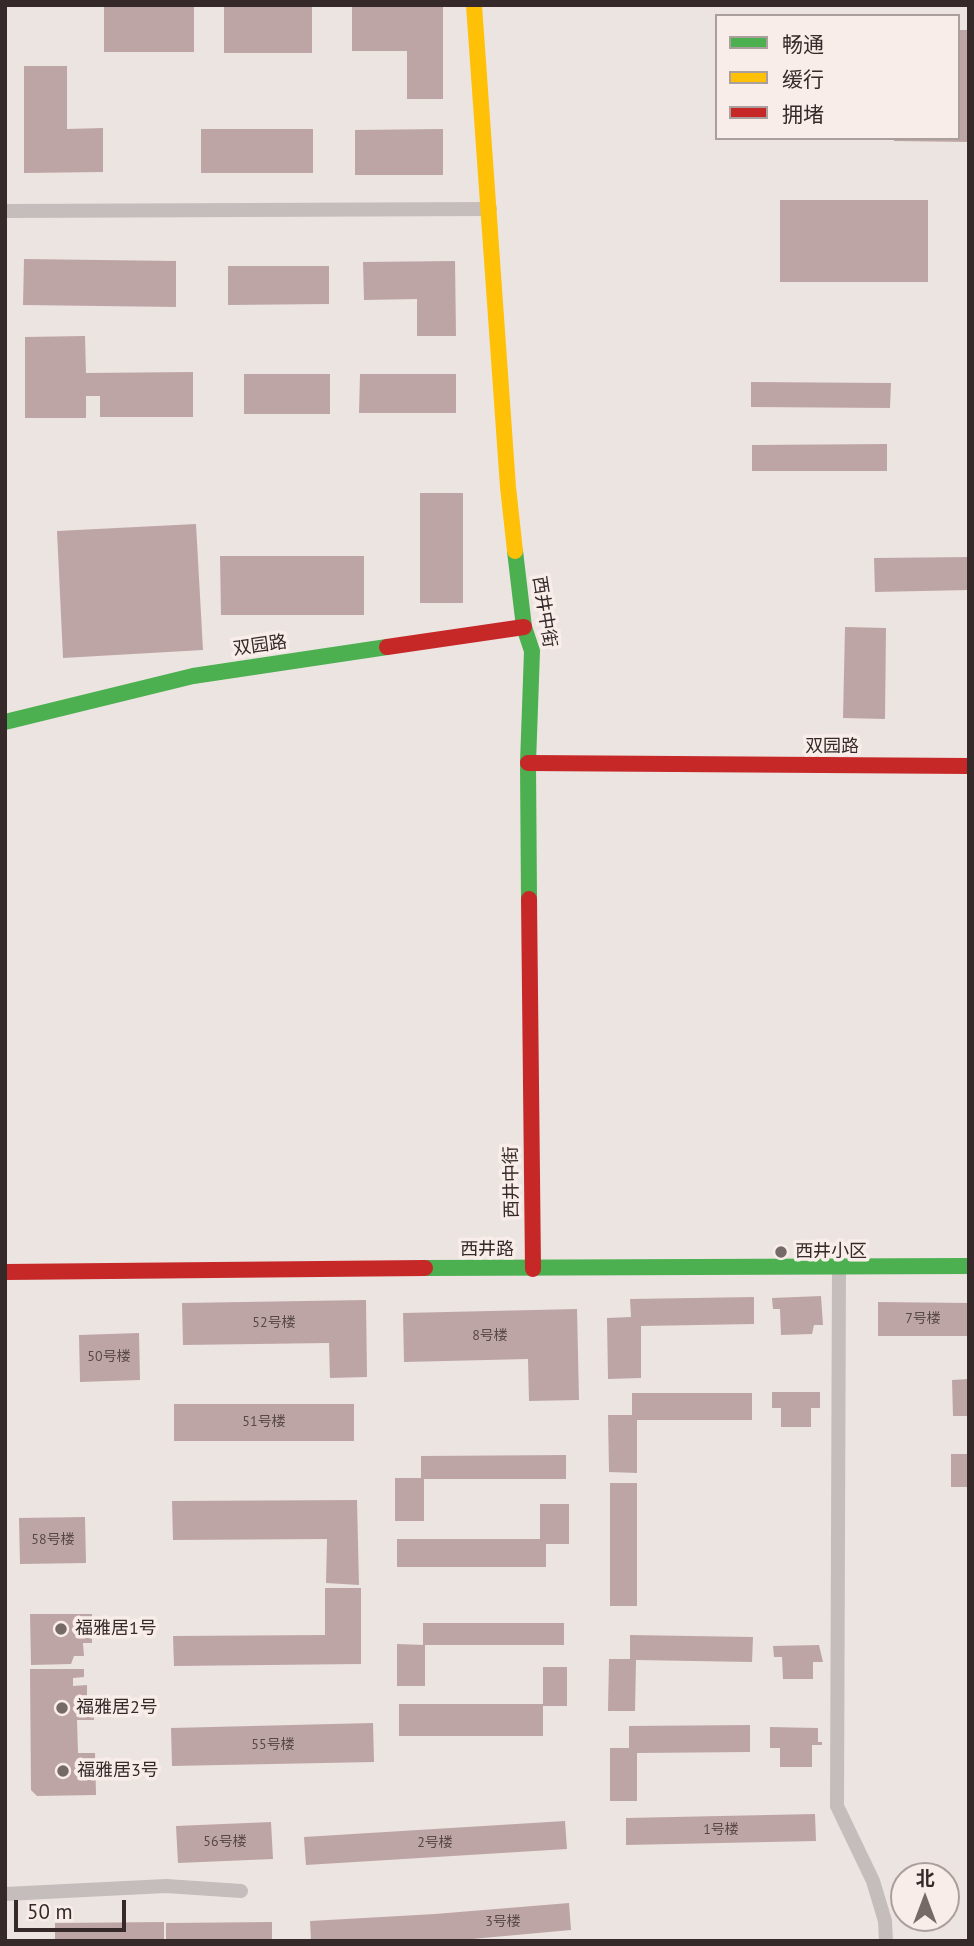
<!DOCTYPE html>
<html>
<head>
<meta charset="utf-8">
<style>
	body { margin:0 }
	#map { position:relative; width:974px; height:1946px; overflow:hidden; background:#ece4e1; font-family:"PT Sans","Noto Sans SC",sans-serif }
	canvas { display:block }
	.frame { position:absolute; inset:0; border:7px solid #362929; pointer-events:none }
	.legend { position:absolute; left:715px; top:14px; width:245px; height:126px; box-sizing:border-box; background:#f8ede9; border:2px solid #aa9f9c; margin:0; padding:9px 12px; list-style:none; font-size:21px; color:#362929 }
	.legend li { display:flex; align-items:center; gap:14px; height:35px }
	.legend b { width:35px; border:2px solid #aa9f9c }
	.north { position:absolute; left:890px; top:1862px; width:70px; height:70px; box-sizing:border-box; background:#f8ede9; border:2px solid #aa9f9c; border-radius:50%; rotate:0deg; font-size:19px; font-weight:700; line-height:28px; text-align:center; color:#362929 }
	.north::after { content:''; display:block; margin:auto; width:24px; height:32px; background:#766a69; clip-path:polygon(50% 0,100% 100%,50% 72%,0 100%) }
	.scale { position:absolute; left:14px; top:1900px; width:112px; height:32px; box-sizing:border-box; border:4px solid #362929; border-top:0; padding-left:9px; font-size:21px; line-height:24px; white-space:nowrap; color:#362929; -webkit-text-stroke:5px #f8ede9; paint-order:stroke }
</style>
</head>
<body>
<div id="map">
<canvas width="974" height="1946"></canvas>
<div class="frame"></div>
<ul class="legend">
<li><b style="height:9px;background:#4caf50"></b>畅通</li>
<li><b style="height:9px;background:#ffc107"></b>缓行</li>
<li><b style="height:9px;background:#c62828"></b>拥堵</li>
</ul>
<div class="north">北</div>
<div class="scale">50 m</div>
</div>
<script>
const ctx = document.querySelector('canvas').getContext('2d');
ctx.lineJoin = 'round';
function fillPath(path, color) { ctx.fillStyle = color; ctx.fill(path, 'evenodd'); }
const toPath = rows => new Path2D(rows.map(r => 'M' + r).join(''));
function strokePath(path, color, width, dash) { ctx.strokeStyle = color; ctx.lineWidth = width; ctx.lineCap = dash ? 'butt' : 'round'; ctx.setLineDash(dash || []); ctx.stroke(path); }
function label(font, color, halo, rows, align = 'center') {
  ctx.font = font + ' "PT Sans","Noto Sans SC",sans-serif'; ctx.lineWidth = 7; ctx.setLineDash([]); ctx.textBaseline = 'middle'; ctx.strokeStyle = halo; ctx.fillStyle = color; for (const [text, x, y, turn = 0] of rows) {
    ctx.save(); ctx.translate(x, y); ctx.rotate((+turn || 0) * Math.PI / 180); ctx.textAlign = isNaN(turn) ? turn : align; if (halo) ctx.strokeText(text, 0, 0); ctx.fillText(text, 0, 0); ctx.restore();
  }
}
fillPath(toPath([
	[352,6,443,6,443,99,407,99,407,51,352,51],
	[104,7,194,7,194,52,104,52],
	[224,7,312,7,312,53,224,53],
	[958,30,969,30,969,142,894,141,894,138,958,138],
	[24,66,67,66,67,129,103,128,103,172,24,173],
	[201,129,313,129,313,173,201,173],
	[443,129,443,175,355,175,355,130],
	[780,200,928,200,928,282,780,282],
	[24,259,176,261,176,307,23,305],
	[455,261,456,336,417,336,417,299,364,300,363,262],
	[228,266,329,266,329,304,228,305],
	[85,336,86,373,193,372,193,417,100,417,100,396,86,396,86,418,25,418,25,337],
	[244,374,330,374,330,414,244,414],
	[360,374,456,374,456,413,359,413],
	[751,382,891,383,890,408,751,407],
	[887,444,887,471,752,471,752,445],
	[420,493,463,493,463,603,420,603],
	[196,524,203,650,63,658,57,531],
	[220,556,364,556,364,615,221,615],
	[969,557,969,590,875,592,874,558],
	[845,627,886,628,885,719,843,718],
	[821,1296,823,1325,814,1325,812,1334,781,1335,780,1309,773,1309,772,1298],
	[754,1297,754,1324,641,1326,641,1378,608,1379,607,1318,631,1317,630,1299],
	[366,1300,367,1377,330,1378,329,1343,183,1345,182,1303],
	[878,1302,969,1303,969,1336,878,1336],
	[577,1309,579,1400,529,1401,528,1359,404,1362,403,1313],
	[139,1333,140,1380,80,1382,79,1335],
	[969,1379,969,1416,953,1416,952,1380],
	[772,1392,820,1392,820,1408,811,1408,811,1427,781,1427,781,1408,772,1408],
	[632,1393,752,1393,752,1420,637,1420,637,1473,609,1472,608,1415,632,1415],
	[174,1404,354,1404,354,1441,174,1441],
	[951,1454,969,1454,969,1487,951,1487],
	[566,1455,566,1479,424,1479,424,1521,395,1521,395,1478,421,1478,421,1456],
	[610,1483,637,1483,637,1606,610,1606],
	[357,1500,359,1585,326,1583,327,1539,173,1540,172,1501],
	[540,1504,569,1504,569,1544,546,1544,546,1567,397,1567,397,1539,540,1539],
	[85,1517,86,1563,20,1564,19,1518],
	[325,1588,361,1588,361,1664,174,1666,173,1636,325,1635],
	[30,1614,92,1614,92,1643,83,1643,84,1656,74,1656,71,1664,31,1665],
	[423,1623,564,1623,564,1645,423,1645],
	[630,1635,753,1637,752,1662,636,1660,635,1711,608,1711,609,1659,630,1659],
	[397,1644,425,1645,425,1686,397,1686],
	[819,1645,823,1662,813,1662,813,1679,783,1679,782,1657,774,1657,773,1646],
	[543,1667,567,1667,567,1706,543,1706,543,1736,399,1736,399,1704,543,1704],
	[30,1669,84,1669,84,1677,73,1678,73,1686,87,1685,87,1697,94,1697,94,1720,77,1720,78,1753,95,1753,96,1795,37,1796,31,1790],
	[373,1723,374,1762,172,1766,171,1728],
	[750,1725,750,1752,637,1753,637,1801,610,1801,610,1748,629,1748,629,1726],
	[770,1727,818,1728,818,1742,822,1742,822,1745,812,1745,812,1767,780,1767,780,1748,770,1748],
	[815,1814,816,1841,626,1845,626,1818],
	[565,1821,567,1849,306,1865,304,1837],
	[271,1822,273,1859,178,1863,176,1826],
	[569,1903,571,1930,450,1941,311,1941,310,1921,435,1914],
	[164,1922,164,1941,55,1941,55,1923],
	[272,1922,272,1941,166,1941,166,1923]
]), '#bea5a5');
strokePath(toPath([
	[5,211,490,209],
	[839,1265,837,1806,873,1881,885,1921,886,1941],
	[5,1894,166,1886,241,1891]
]), '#c5bdbb', 14);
strokePath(toPath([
	[515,551,524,627,532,651,528,763,529,899],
	[5,722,193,676,387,647],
	[425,1268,969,1266]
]), '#4caf50', 16);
strokePath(toPath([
	[474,5,508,487,515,551]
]), '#ffc107', 16);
strokePath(toPath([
	[387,647,524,627],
	[528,763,969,766],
	[529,899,533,1269],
	[5,1272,425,1268]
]), '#c62828', 16);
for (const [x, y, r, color] of [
	[781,1252,7,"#766a69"],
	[61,1629,7,"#766a69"],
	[62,1708,7,"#766a69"],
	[63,1771,7,"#766a69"]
]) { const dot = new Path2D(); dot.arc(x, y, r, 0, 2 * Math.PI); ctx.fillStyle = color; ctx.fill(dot); strokePath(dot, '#f8ede9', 2.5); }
label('14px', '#584848', null, [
	["7号楼",923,1319],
	["52号楼",274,1323],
	["8号楼",490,1336],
	["50号楼",109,1357],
	["51号楼",264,1422],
	["58号楼",53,1540],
	["55号楼",273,1745],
	["1号楼",721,1830],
	["56号楼",225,1842],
	["2号楼",435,1843],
	["3号楼",503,1922]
]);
label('18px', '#362929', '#f8ede9', [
	["西井中街",544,612,81],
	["双园路",260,646,-8],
	["双园路",832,747],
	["西井中街",512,1182,-91],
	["西井路",487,1250]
]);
label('18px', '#362929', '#f8ede9', [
	["西井小区",795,1252],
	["福雅居1号",75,1629],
	["福雅居2号",76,1708],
	["福雅居3号",77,1771]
], 'left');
</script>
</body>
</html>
